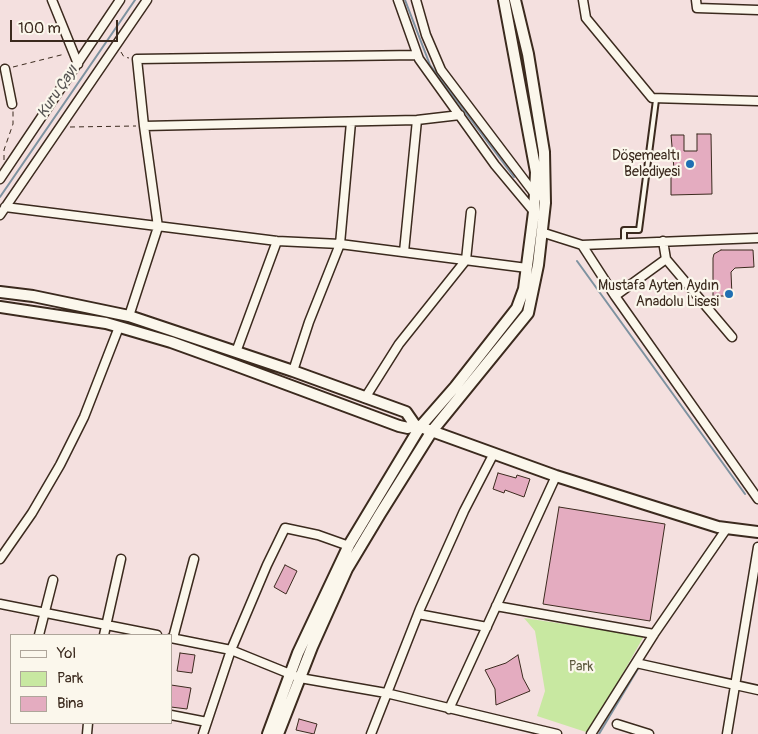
<!DOCTYPE html>
<html>
<head>
<meta charset="utf-8">
<style>
	body { margin:0 }
	#map { position:relative; width:758px; height:734px; overflow:hidden; background:#f4e0df; font-family:Pangolin,sans-serif }
	canvas { display:block }
	.legend { position:absolute; left:10px; top:634px; width:162px; height:90px; box-sizing:border-box; background:#fbf7ec; border:1px solid #aea59a; margin:0; padding:6px 9px; list-style:none; font-size:15px; color:#3b2a1e }
	.legend li { display:flex; align-items:center; gap:10px; height:25px }
	.legend b { width:25px; border:1px solid #aea59a }
	.scale { position:absolute; left:10px; top:20px; width:108px; height:22px; box-sizing:border-box; border:2px solid #3b2a1e; border-top:0; padding-left:6px; font-size:15px; line-height:18px; white-space:nowrap; color:#3b2a1e; -webkit-text-stroke:4px #fbf7ec; paint-order:stroke }
</style>
</head>
<body>
<div id="map">
<canvas width="758" height="734"></canvas>
<ul class="legend">
<li><b style="height:6px;background:#fbf7ec"></b>Yol</li>
<li><b style="height:14px;background:#c8e8a1"></b>Park</li>
<li><b style="height:14px;background:#e4acc0"></b>Bina</li>
</ul>
<div class="scale">100 m</div>
</div>
<script>
const ctx = document.querySelector('canvas').getContext('2d');
ctx.lineJoin = 'round';
function fillPath(path, color) { ctx.fillStyle = color; ctx.fill(path, 'evenodd'); }
const toPath = rows => new Path2D(rows.map(r => 'M' + r).join(''));
function strokePath(path, color, width, dash) { ctx.strokeStyle = color; ctx.lineWidth = width; ctx.lineCap = dash ? 'butt' : 'round'; ctx.setLineDash(dash || []); ctx.stroke(path); }
function label(font, color, halo, rows, align = 'center') {
  ctx.font = font + ' Pangolin,sans-serif'; ctx.lineWidth = 4.5; ctx.setLineDash([]); ctx.textBaseline = 'middle'; ctx.strokeStyle = halo; ctx.fillStyle = color; for (const [text, x, y, turn = 0] of rows) {
    ctx.save(); ctx.translate(x, y); ctx.rotate((+turn || 0) * Math.PI / 180); ctx.textAlign = isNaN(turn) ? turn : align; if (halo) ctx.strokeText(text, 0, 0); ctx.fillText(text, 0, 0); ctx.restore();
  }
}
fillPath(toPath([
	[524,618,644,636,589,733,537,716,545,691,535,631]
]), '#c8e8a1');
strokePath(toPath([
	[405,0,430,65,514,177],
	[0,197,135,0],
	[577,261,745,494],
	[599,734,639,667]
]), '#7e92a0', 2);
const building = toPath([
	[697,134,711,134,712,194,671,195,671,169,674,169,671,135,684,135,684,151,697,151,697,134],
	[721,250,753,250,754,267,735,268,731,272,732,296,713,296,713,258,714,254,721,250],
	[498,473,516,478,517,475,530,479,524,497,505,490,504,493,493,489,498,473],
	[559,507,665,524,650,621,543,604,559,507],
	[285,565,297,571,286,594,274,587,285,565],
	[180,653,195,655,192,673,177,671,180,653],
	[518,655,523,678,530,691,496,705,495,689,485,670,506,663,518,655],
	[171,685,191,688,187,709,171,707,171,685],
	[299,719,317,724,314,734,296,730,299,719]
]);
fillPath(building, '#e4acc0');
strokePath(building, '#3b2a1e', 1);
const lane = toPath([
	[624,243,624,230,639,230,656,100]
]);
const street = toPath([
	[52,0,78,64],
	[398,0,419,59,495,165,535,213],
	[416,0,426,35,441,70,537,197],
	[583,0,586,18,652,98,758,101],
	[696,0,697,8,758,10],
	[5,69,12,104],
	[144,126,137,59,417,55],
	[0,179,120,0],
	[5,207,277,241,340,244,527,268],
	[0,215,147,0],
	[541,232,582,245,615,296,758,499],
	[582,245,758,238],
	[404,252,417,120],
	[666,259,732,337],
	[615,296,666,259,663,241],
	[129,316,158,227,144,126,417,120,460,115],
	[236,352,277,241],
	[293,371,309,322,340,244,351,122],
	[365,398,399,344,466,260,471,212],
	[0,559,32,513,60,465,84,417,119,327],
	[0,604,157,635],
	[496,606,654,634],
	[418,614,487,627],
	[39,635,53,580],
	[104,635,121,559],
	[171,638,231,650,300,678,386,693,557,734],
	[173,638,194,559],
	[636,663,758,690],
	[449,709,556,476],
	[171,715,207,722],
	[617,724,649,734],
	[87,734,88,723],
	[203,734,231,650,267,565,285,528,318,535,349,546],
	[371,734,420,609,464,511,494,453],
	[591,734,654,634,727,528],
	[727,734,758,547]
]);
const secondary = toPath([
	[0,292,33,296,129,316,293,371,406,412,415,425,556,476,718,527,758,532],
	[0,307,106,323,171,342,232,364,399,426,408,428,415,425],
	[268,734,298,653,349,545,420,427,455,387,517,308,524,289,534,212,536,172,504,0],
	[278,734,312,647,347,569,380,514,432,431,528,313,538,265,545,203,544,152,528,54,515,0]
]);
strokePath(lane, '#3b2a1e', 8);
strokePath(street, '#3b2a1e', 11);
strokePath(secondary, '#3b2a1e', 14);
strokePath(toPath([
	[121,52,124,57,129,58],
	[13,67,65,54],
	[70,127,136,126],
	[4,160,4,150,13,124,13,110]
]), '#3b2a1e', 1, [5, 4]);
strokePath(lane, '#fbf7ec', 4);
strokePath(street, '#fbf7ec', 8);
strokePath(secondary, '#fbf7ec', 10);
for (const [x, y, r, color] of [
	[690,164,5,"#1f6fb2"],
	[729,294,5,"#1f6fb2"]
]) { const dot = new Path2D(); dot.arc(x, y, r, 0, 2 * Math.PI); ctx.fillStyle = color; ctx.fill(dot); strokePath(dot, '#fbf7ec', 2); }
label('14px', '#3b2a1e', '#fbf7ec', [
	["Döşemealtı",680,156],
	["Belediyesi",680,172],
	["Mustafa Ayten Aydın",719,286],
	["Anadolu Lisesi",719,302]
], 'right');
label('14px', '#5e5a3f', '#fbf7ec', [
	["Park",581,667]
]);
label('italic 15px', '#575554', '#fbf7ec', [
	["Kuru Çayı",58,92,-56]
]);
</script>
</body>
</html>
